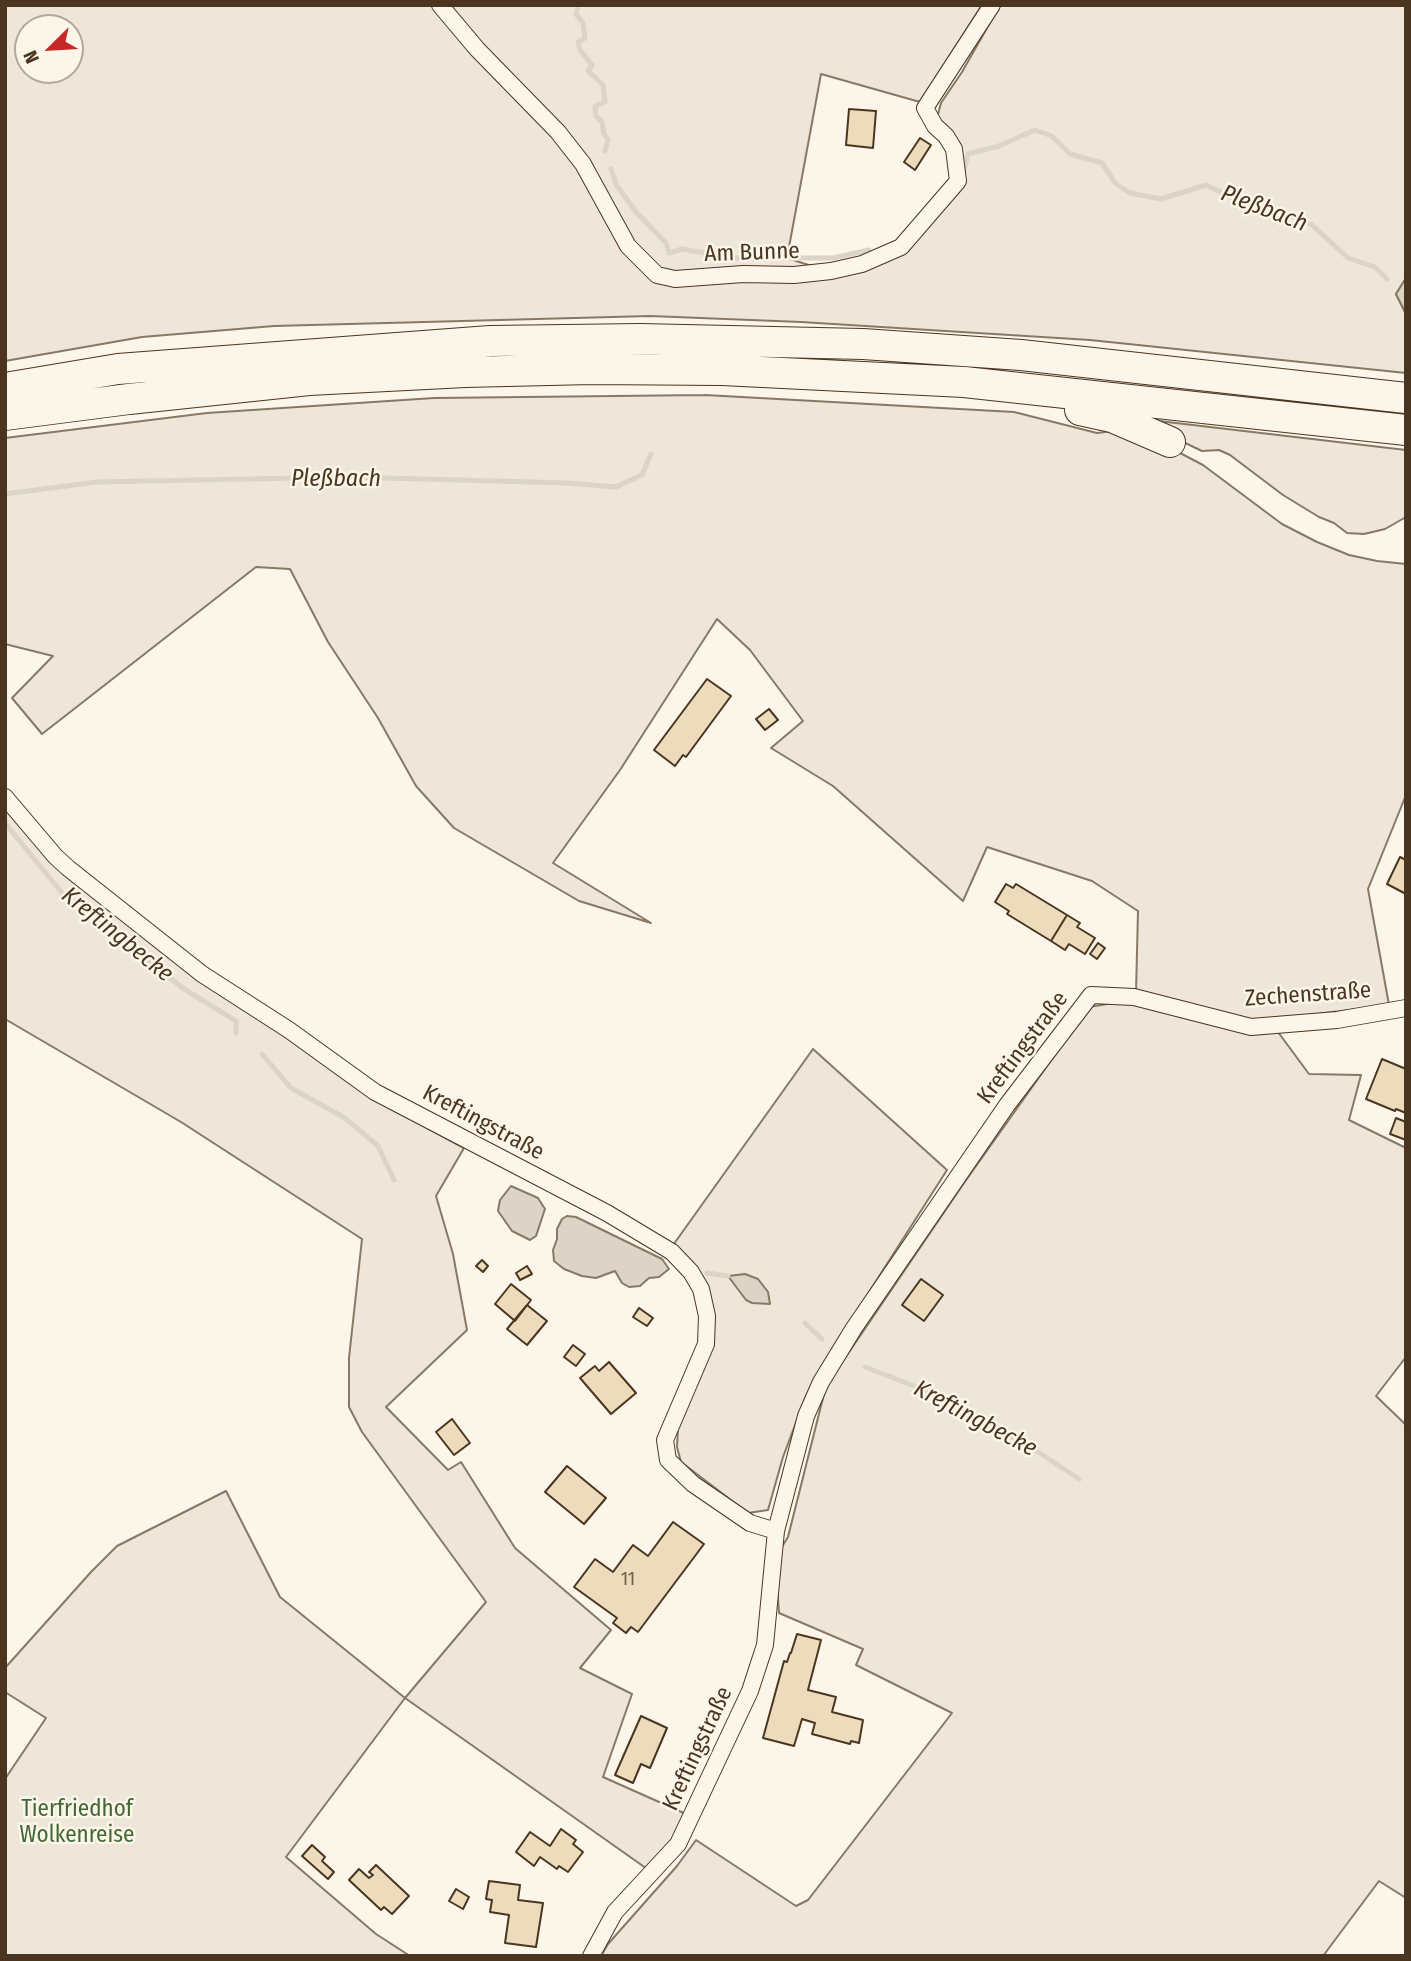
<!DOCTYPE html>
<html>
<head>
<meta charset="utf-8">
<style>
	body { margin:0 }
	#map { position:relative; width:1411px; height:1961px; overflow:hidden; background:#fbf6e9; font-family:"Fira Sans Condensed",sans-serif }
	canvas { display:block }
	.frame { position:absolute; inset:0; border:7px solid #4a3520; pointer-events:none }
	.north { position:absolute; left:14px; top:14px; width:70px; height:70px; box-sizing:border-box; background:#fbf6e9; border:2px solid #b4a999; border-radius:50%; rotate:246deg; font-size:19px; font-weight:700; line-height:28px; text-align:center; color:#4a3520 }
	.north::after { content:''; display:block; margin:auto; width:24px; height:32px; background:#c62828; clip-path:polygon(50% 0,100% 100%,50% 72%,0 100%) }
</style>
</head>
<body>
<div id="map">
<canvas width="1411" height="1961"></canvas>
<div class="frame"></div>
<div class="north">N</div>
</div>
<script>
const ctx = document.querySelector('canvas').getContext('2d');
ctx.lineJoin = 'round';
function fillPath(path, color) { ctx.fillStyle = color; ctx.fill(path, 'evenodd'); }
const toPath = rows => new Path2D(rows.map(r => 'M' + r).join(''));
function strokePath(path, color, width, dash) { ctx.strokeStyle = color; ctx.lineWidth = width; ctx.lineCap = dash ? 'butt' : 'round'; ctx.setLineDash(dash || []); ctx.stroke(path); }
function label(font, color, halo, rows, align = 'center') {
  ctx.font = font + ' "Fira Sans Condensed",sans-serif'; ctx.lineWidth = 5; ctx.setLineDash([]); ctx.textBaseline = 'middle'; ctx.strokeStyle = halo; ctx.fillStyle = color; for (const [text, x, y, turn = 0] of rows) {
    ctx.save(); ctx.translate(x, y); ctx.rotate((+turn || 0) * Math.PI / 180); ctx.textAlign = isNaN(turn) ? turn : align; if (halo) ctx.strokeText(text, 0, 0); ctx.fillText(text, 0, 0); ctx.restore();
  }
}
const green = toPath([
	[5,5,982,5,920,102,821,74,787,258,821,269,903,252,961,182,937,125,938,114,941,103,962,72,1000,5,1406,5,1406,278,1396,294,1406,314,1406,373,1090,340,801,322,650,316,274,326,142,337,5,361,5,5],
	[28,28,70,28,70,70,28,70,28,28],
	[705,395,1014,412,1097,433,1121,430,1161,443,1203,465,1282,524,1317,542,1349,555,1377,561,1406,564,1406,795,1368,889,1389,1005,1253,1022,1136,993,1138,911,1092,881,987,847,963,901,833,786,771,748,803,721,750,650,717,619,620,770,553,863,651,923,579,901,454,828,416,786,378,718,328,642,290,569,256,567,42,734,12,698,53,656,5,644,5,438,207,413,434,398,705,395],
	[1133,418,1406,450,1406,517,1385,529,1364,534,1347,533,1334,523,1319,517,1283,495,1230,455,1219,450,1202,451,1133,418],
	[5,804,50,859,374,1099,464,1148,436,1196,453,1254,467,1330,386,1407,448,1470,461,1462,515,1548,611,1630,580,1668,632,1694,603,1777,686,1814,673,1843,650,1871,405,1698,286,1857,376,1934,410,1956,5,1956,5,1779,46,1718,5,1692,5,1668,91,1572,117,1546,226,1491,280,1597,405,1698,486,1602,362,1432,349,1407,349,1358,362,1239,181,1122,5,1019,5,804],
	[1113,1003,1133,1003,1278,1032,1309,1074,1361,1075,1349,1120,1406,1148,1406,1357,1376,1396,1406,1425,1406,1898,1379,1881,1323,1956,601,1956,608,1944,677,1866,696,1840,796,1906,808,1900,952,1713,856,1665,863,1649,779,1613,775,1558,788,1537,826,1386,964,1183,1089,1007,1113,1003],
	[813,1049,947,1170,839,1339,806,1396,783,1457,768,1510,748,1513,681,1462,677,1447,678,1428,711,1318,671,1248,813,1049]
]);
fillPath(green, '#ede6d9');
strokePath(green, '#887966', 2);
const water = toPath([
	[1406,278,1406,314,1396,294,1406,278],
	[511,1186,538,1198,545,1209,536,1236,530,1240,512,1231,498,1211,500,1200,511,1186],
	[567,1216,576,1217,662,1259,669,1269,659,1277,649,1278,640,1286,629,1287,622,1283,615,1271,596,1278,582,1276,564,1269,554,1261,553,1250,557,1239,557,1229,562,1219,567,1216],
	[745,1274,758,1279,768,1292,770,1304,752,1303,746,1300,728,1276,745,1274]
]);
fillPath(water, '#dcd4c6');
strokePath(water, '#887966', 2);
strokePath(toPath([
	[578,5,576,14,583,23,585,38,578,42,580,50,592,65,588,71,603,85,605,102,595,106,596,116,602,122,604,134,608,139,605,151],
	[611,169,617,186,636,212,666,243,669,253,682,249,733,258,833,258,869,250],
	[962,177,968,154,999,146,1035,130,1052,136,1070,154,1102,163,1116,184,1130,193,1161,199,1206,185,1245,204,1287,214,1312,225,1348,258,1375,267,1387,279],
	[5,494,97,482,348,477,567,483,616,487,642,475,651,454],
	[5,823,62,893,184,989,236,1021,236,1033],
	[262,1054,291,1088,345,1118,378,1146,394,1180],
	[707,1273,728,1276],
	[805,1323,822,1339],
	[865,1367,927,1391,1029,1446,1079,1479]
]), '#dcd4c6', 5);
const building = toPath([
	[849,109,876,111,873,148,846,145,849,109],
	[920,138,931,145,915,170,904,162,920,138],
	[707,679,731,696,686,757,683,755,675,766,654,750,707,679],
	[769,709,778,720,765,730,756,719,769,709],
	[1400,857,1406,860,1406,894,1387,884,1400,857],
	[1006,884,1013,888,1016,884,1067,915,1051,941,1007,914,1009,911,995,902,1006,884],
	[1067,915,1080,923,1077,927,1095,938,1085,954,1069,944,1065,950,1051,941,1067,915],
	[1098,943,1105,948,1097,959,1090,954,1098,943],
	[1382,1059,1406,1069,1406,1113,1396,1109,1395,1111,1366,1099,1382,1059],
	[1396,1118,1406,1122,1406,1140,1390,1134,1396,1118],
	[482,1260,488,1266,483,1272,476,1266,482,1260],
	[527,1266,532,1274,520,1280,516,1273,527,1266],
	[921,1279,943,1295,924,1321,902,1305,921,1279],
	[511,1284,531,1300,515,1321,495,1304,511,1284],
	[527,1305,547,1321,527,1345,507,1329,527,1305],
	[639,1308,653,1318,647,1326,633,1317,639,1308],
	[573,1345,585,1354,576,1366,564,1357,573,1345],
	[609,1362,636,1393,611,1414,580,1378,595,1366,599,1371,609,1362],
	[452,1419,470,1443,454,1455,436,1432,452,1419],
	[567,1466,606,1498,584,1524,545,1492,567,1466],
	[673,1522,704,1544,638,1632,631,1627,626,1633,613,1623,617,1618,574,1587,595,1559,613,1572,633,1545,648,1556,673,1522],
	[797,1634,821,1640,808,1690,836,1697,832,1712,863,1720,859,1743,851,1741,850,1744,812,1734,815,1723,802,1719,794,1746,763,1738,784,1661,787,1662,790,1653,791,1653,797,1634],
	[641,1716,667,1728,650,1768,641,1764,633,1783,615,1775,641,1716],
	[561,1829,576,1840,573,1844,583,1852,568,1872,559,1866,557,1869,540,1857,534,1866,516,1852,530,1832,550,1846,561,1829],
	[312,1845,325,1857,322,1861,334,1872,328,1879,302,1856,312,1845],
	[376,1865,409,1896,392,1914,384,1907,381,1910,349,1880,359,1869,369,1878,373,1875,369,1872,376,1865],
	[489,1881,520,1885,518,1900,543,1903,536,1947,505,1943,509,1915,490,1912,492,1900,486,1899,489,1881],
	[456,1889,469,1897,463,1909,449,1901,456,1889]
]);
fillPath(building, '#ecdcbc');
strokePath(building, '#4a3520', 2);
const minor = toPath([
	[440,5,477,49,558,132,583,164,628,246,657,275,675,279,743,274,794,275,831,271,862,264,901,247,958,181,954,149,946,136,935,126,925,108,992,5],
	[5,797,55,856,68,868,202,974,289,1030,375,1092,607,1213,672,1252,691,1272,701,1289,707,1316,706,1344,665,1440,668,1460,693,1484,750,1523,776,1531],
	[591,1956,615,1912,678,1844,750,1691,765,1645,776,1531,806,1416,821,1382,854,1328,1007,1105,1091,995,1134,997,1251,1027,1337,1020,1406,1008]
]);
const motorway = toPath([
	[5,388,118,369,490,341,640,339,863,344,1021,355,1406,398],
	[1080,410,1112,417,1170,442],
	[5,415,129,399,309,380,465,372,591,369,722,370,964,382,1406,430]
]);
strokePath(minor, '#4a3520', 18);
strokePath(motorway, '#4a3520', 32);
strokePath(minor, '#fbf6e9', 16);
strokePath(motorway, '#fbf6e9', 30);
label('19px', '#725f47', null, [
	["11",628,1580]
]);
label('23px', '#4a3520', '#fbf6e9', [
	["Am Bunne",752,253,-2],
	["Zechenstraße",1308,995,-4],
	["Kreftingstraße",1023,1048,-53],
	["Kreftingstraße",483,1123,28],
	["Kreftingstraße",698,1749,-65]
]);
label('23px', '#436837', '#fbf6e9', [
	["Tierfriedhof",77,1810],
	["Wolkenreise",77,1836]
]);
label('italic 24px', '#4a3520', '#fbf6e9', [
	["Pleßbach",1264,209,21],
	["Pleßbach",336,479],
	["Kreftingbecke",117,935,39],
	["Kreftingbecke",975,1419,28]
]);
</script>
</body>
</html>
